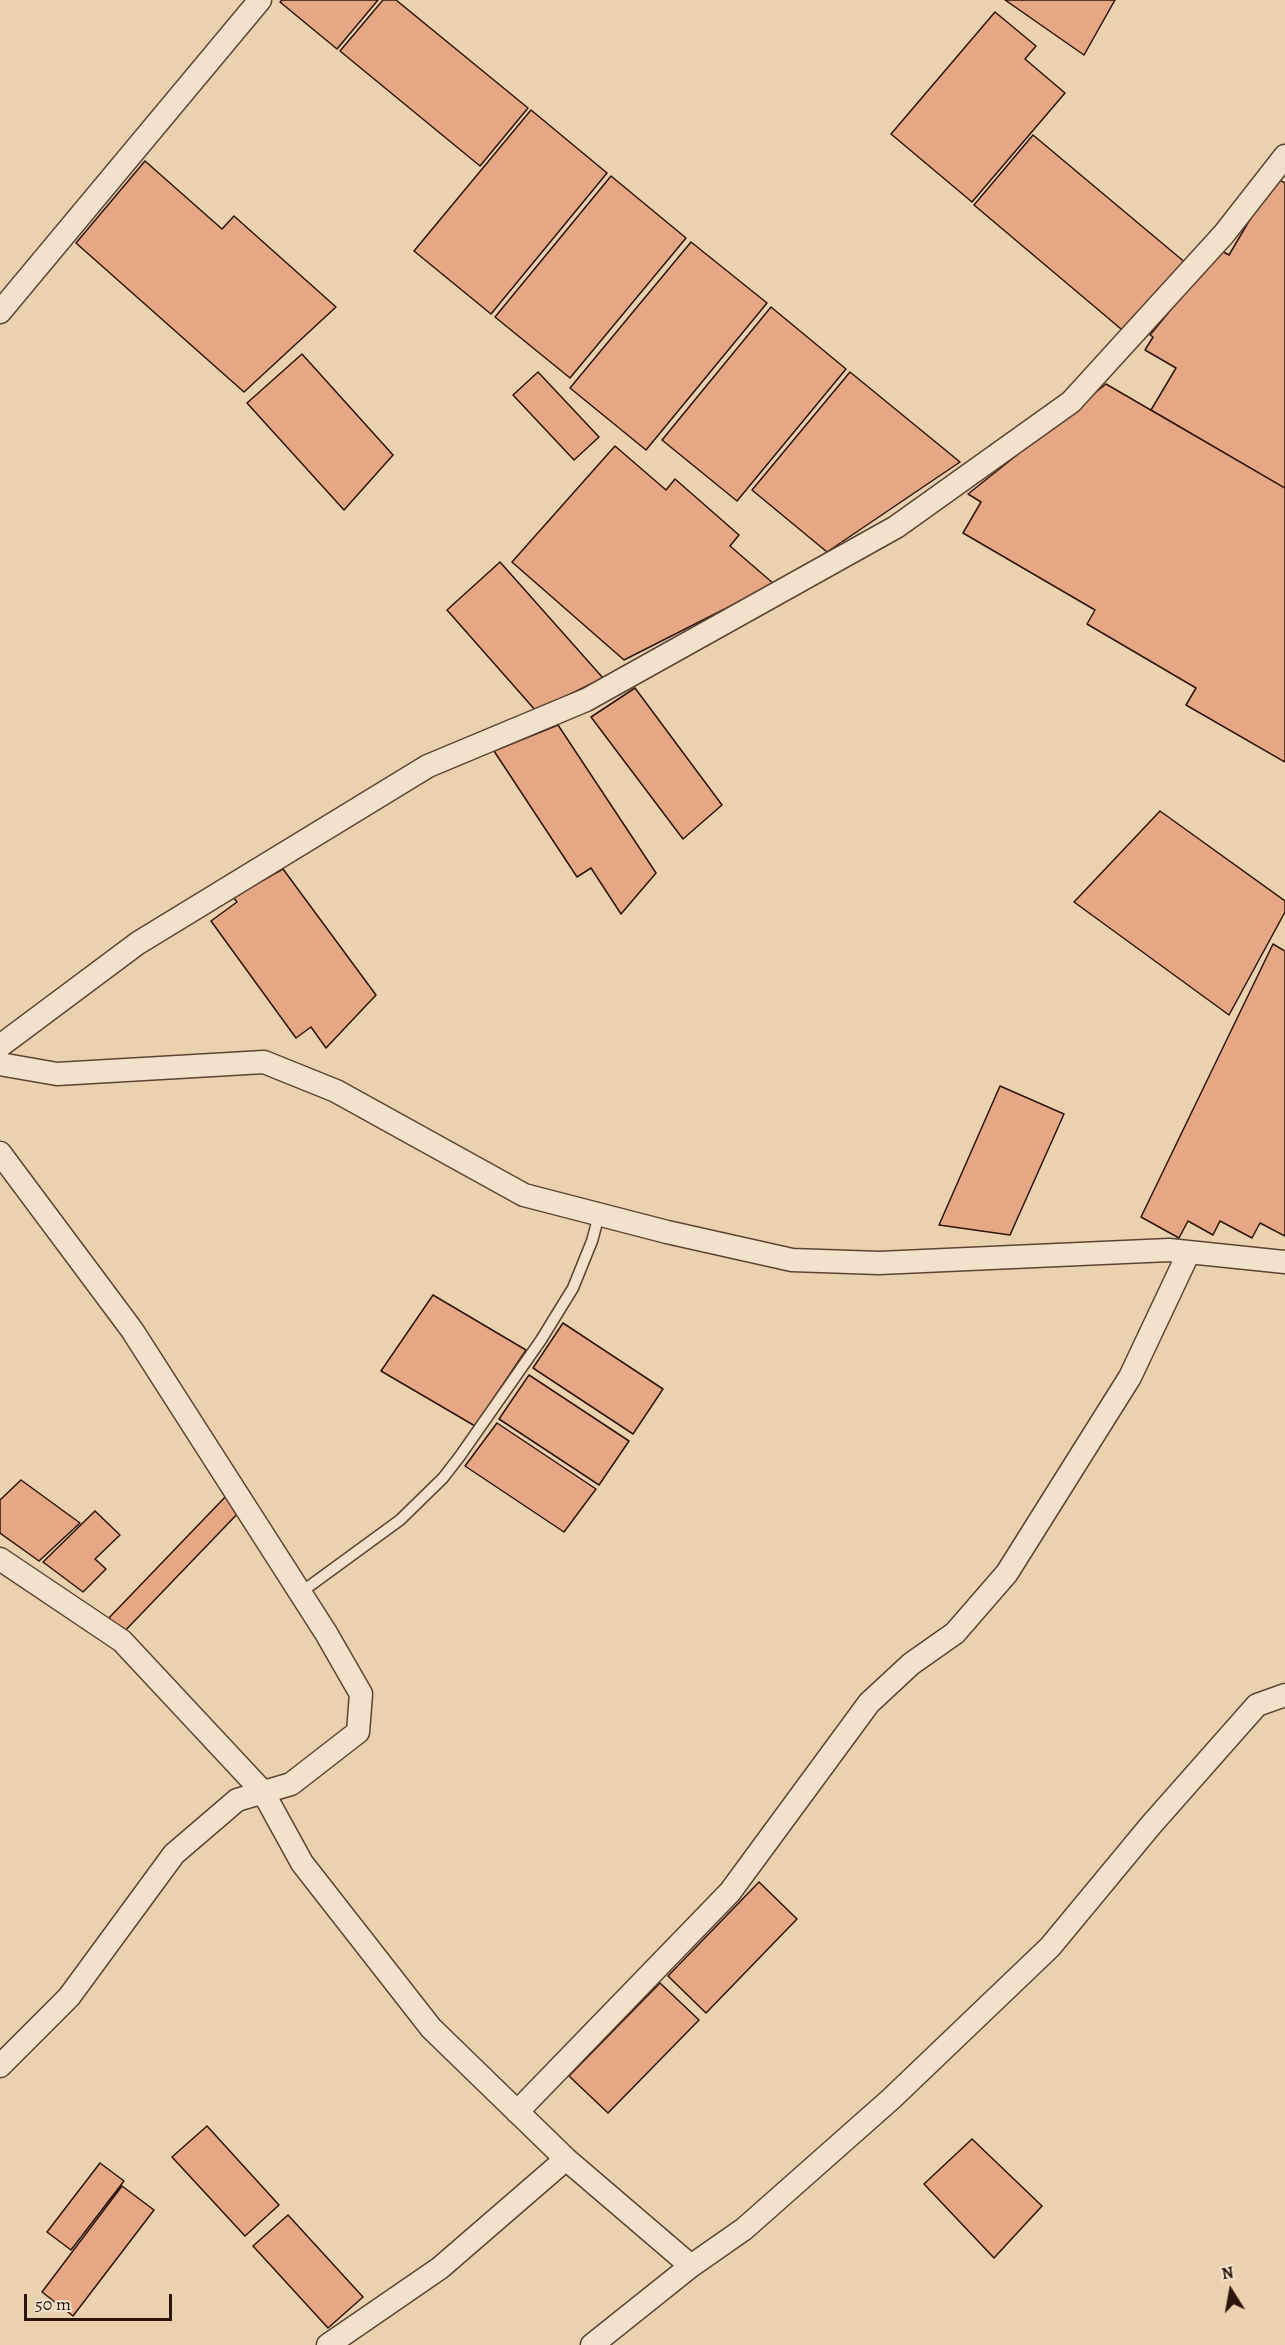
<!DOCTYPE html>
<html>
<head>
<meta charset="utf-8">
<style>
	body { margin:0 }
	#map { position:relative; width:1285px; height:2345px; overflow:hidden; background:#ebd2af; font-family:Alegreya,serif }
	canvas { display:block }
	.north { position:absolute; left:1201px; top:2261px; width:60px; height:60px; -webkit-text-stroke:4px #f2e2cb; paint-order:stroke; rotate:349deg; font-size:16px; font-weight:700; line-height:24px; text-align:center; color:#2d1509 }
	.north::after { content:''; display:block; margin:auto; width:21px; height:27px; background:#2d1509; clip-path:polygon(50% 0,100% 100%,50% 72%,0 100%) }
	.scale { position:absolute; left:24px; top:2294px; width:148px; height:27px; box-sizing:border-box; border:3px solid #2d1509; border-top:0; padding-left:8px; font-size:18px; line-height:21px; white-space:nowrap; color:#2d1509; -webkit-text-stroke:4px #f2e2cb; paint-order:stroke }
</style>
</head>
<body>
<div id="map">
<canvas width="1285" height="2345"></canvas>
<div class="north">N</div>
<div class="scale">50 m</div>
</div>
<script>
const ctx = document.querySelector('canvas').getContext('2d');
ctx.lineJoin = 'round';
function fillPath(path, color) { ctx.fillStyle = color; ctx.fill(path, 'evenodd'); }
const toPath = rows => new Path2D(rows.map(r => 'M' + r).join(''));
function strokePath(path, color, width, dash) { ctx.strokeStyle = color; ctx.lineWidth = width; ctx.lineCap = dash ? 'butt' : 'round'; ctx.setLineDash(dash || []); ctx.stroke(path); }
const building = toPath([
	[282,0,378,0,337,49,280,2,282,0],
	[383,0,396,0,528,108,480,166,340,51,383,0],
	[1005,0,1115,0,1084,55,1005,0],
	[995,12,1036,46,1025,59,1065,93,972,202,891,134,995,12],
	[531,110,607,173,491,314,414,251,531,110],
	[1033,135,1187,264,1127,334,974,205,1033,135],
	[145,161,222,229,234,216,336,307,244,392,76,243,145,161],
	[611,176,686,238,570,378,495,317,611,176],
	[1275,177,1285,183,1285,488,1151,410,1176,368,1145,350,1153,337,1150,335,1220,250,1229,255,1275,177],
	[691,242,767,303,646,450,570,388,691,242],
	[771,307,846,369,737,501,662,440,771,307],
	[302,354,393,455,344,510,247,403,302,354],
	[538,372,599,437,574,460,513,395,538,372],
	[850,372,960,462,827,552,752,490,850,372],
	[1106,384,1285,488,1285,762,1186,705,1196,688,1087,624,1095,610,963,533,981,502,968,494,1106,384],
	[615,446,666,490,675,479,739,535,730,546,774,584,624,660,512,562,615,446],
	[500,562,603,678,536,711,447,610,500,562],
	[635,688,722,805,683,839,591,717,635,688],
	[558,725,656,873,621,914,591,868,577,877,494,751,558,725],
	[1160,811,1285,901,1285,912,1229,1015,1074,902,1160,811],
	[283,869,376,995,326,1048,311,1027,296,1038,211,921,237,902,233,897,283,869],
	[1273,944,1285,951,1285,1236,1260,1223,1252,1238,1220,1221,1213,1235,1188,1221,1179,1238,1141,1217,1273,944],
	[1000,1086,1064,1114,1010,1235,939,1225,1000,1086],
	[433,1295,526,1350,475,1426,381,1371,433,1295],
	[563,1323,663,1389,633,1434,533,1368,563,1323],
	[529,1375,629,1441,599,1485,499,1419,529,1375],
	[497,1423,596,1489,564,1532,465,1466,497,1423],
	[21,1480,80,1523,39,1561,0,1533,0,1500,21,1480],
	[228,1494,243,1508,120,1636,105,1622,228,1494],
	[95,1511,120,1535,95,1559,106,1569,83,1592,43,1562,95,1511],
	[759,1882,797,1919,706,2013,668,1976,759,1882],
	[660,1983,699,2020,608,2113,569,2076,660,1983],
	[207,2126,279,2205,245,2236,172,2157,207,2126],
	[972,2139,1042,2206,994,2258,924,2184,972,2139],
	[100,2163,124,2181,71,2250,47,2232,100,2163],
	[122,2186,154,2210,73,2316,42,2292,122,2186],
	[288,2215,363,2297,328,2328,253,2246,288,2215]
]);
fillPath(building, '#e5a784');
strokePath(building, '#2d1509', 1.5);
const lane = toPath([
	[300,1593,400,1520,443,1478,460,1456,541,1340,573,1288,592,1241,599,1215]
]);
const street = toPath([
	[0,312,260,0],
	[0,1046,138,943,428,766,586,700,896,527,1071,402,1224,234,1285,156],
	[0,1064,57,1074,264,1062,336,1091,524,1195,667,1232,792,1260,879,1263,1169,1250,1285,1262],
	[0,1153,132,1330,326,1633,361,1694,358,1732,291,1784,237,1800,174,1854,69,1997,0,2066],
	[0,1559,122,1641,263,1792,302,1863,431,2028,566,2159,691,2266],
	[517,2112,730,1892,869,1703,911,1664,955,1633,1007,1573,1130,1377,1189,1252],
	[328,2345,440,2268,566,2159],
	[592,2345,691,2266,744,2229,891,2099,1050,1947,1151,1825,1257,1705,1285,1695]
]);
strokePath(lane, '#5c4432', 13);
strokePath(street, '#5c4432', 25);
strokePath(lane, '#f2e2cb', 10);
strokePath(street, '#f2e2cb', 22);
</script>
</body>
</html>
